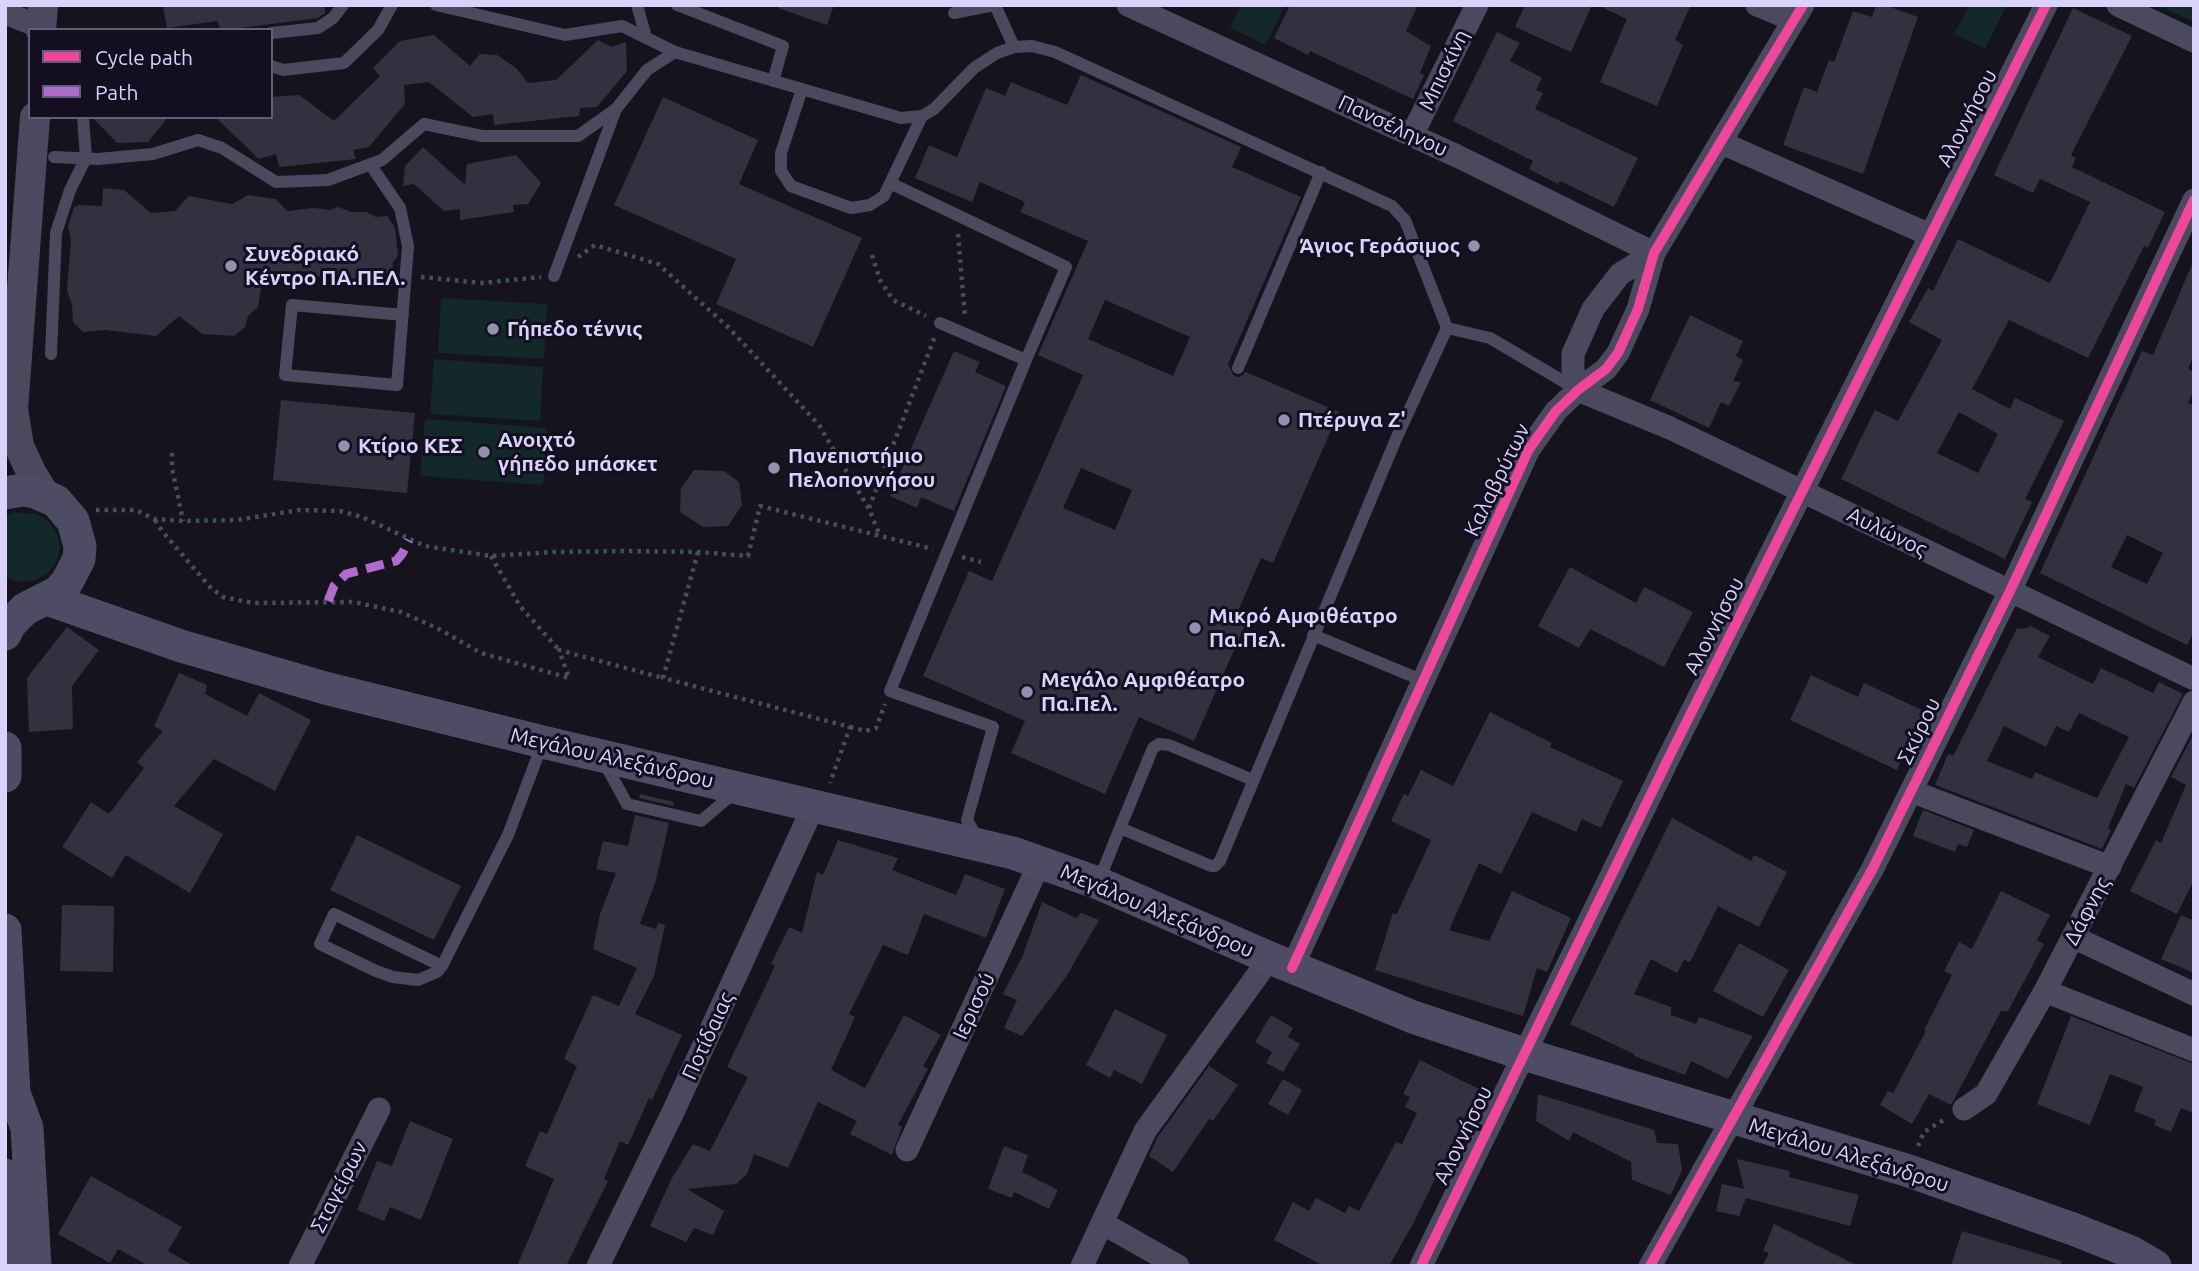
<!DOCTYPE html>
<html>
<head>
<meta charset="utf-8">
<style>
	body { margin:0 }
	#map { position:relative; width:2199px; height:1271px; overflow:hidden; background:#15131d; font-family:Ubuntu,sans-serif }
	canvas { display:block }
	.frame { position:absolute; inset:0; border:7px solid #d9d3fc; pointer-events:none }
	.legend { position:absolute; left:28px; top:28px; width:245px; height:91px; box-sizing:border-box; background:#130f21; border:2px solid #625d79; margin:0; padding:9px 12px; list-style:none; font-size:21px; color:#d9d3fc }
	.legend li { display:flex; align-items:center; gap:14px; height:35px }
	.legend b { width:35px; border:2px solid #625d79 }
</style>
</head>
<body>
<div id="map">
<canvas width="2199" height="1271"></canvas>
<div class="frame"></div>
<ul class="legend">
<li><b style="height:9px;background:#ed469a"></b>Cycle path</li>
<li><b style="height:9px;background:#b06ccc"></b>Path</li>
</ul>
</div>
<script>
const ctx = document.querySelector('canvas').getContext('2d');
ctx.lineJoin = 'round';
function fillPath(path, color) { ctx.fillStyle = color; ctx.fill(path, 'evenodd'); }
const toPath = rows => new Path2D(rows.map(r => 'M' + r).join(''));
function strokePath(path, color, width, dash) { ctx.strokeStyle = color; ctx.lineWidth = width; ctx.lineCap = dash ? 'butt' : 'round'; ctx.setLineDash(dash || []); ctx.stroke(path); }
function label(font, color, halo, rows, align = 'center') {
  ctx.font = font + ' Ubuntu,sans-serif'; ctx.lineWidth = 6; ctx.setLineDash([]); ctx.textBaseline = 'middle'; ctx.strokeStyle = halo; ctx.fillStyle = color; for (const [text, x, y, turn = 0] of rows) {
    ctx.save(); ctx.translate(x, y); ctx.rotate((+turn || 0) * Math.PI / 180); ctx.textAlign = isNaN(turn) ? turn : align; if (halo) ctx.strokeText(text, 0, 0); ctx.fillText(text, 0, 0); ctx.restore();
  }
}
fillPath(toPath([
	[1241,5,1285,5,1265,45,1230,28],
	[1969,5,2007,5,1985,49,1954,34],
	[2157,5,2194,5,2194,22],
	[441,298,547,304,544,359,438,353],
	[434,359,543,367,540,421,430,414],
	[425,419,547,428,543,485,420,476],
	[14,512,36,514,48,521,57,533,60,547,57,561,48,573,35,580,19,582,5,577,5,516]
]), '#132829');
fillPath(toPath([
	[173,5,325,5,325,13,318,18,225,30,221,30,217,21,167,28,163,7],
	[779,5,834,5,827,25,778,8],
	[1290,5,1418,5,1406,31,1431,46,1420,73,1424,75,1413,99,1310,51,1308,55,1274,38],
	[1525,5,1592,5,1571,52,1515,27],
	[1597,5,1691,5,1675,40,1683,45,1657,106,1600,82,1627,19],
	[1876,5,1885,5,1918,17,1863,174,1783,145,1804,87,1817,92,1829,60,1834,62,1853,11,1872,17],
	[2073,8,2132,36,2071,155,2076,158,2072,167,2165,212,2148,248,2144,246,2088,358,2009,320,1972,389,2010,409,2015,398,2064,421,2025,499,2032,502,2005,559,1841,479,1875,410,1898,421,1942,340,1909,322,1928,288,1933,291,1958,239,2050,283,2090,202,2040,179,2033,193,1994,175],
	[1959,412,1998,434,1978,473,1937,453],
	[1497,32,1520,43,1510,61,1542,78,1536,90,1543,93,1535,109,1638,158,1614,207,1560,181,1558,184,1529,169,1533,161,1453,121],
	[434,35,470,66,480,54,497,55,516,68,528,83,556,80,598,40,611,47,626,42,627,71,597,107,580,108,579,116,494,125,493,114,473,117,429,82,404,85,405,104,369,147,353,150,356,159,279,167,276,154,259,159,215,117,271,117,271,97,299,95,334,121,380,76,373,68,400,41],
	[1081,75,1241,147,1232,167,1301,197,1228,364,1234,376,1240,377,1246,372,1339,412,1273,563,1261,558,1234,620,1245,625,1194,741,1139,717,1105,794,1011,753,1025,721,923,676,969,571,992,581,1083,375,1038,355,1088,241,1020,212,1025,202,980,182,972,202,915,178,929,145,957,157,986,88,1005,96,1011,82,1067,105],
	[1105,300,1190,337,1173,376,1088,339],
	[1081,468,1132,490,1115,530,1063,508],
	[663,97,758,140,739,184,862,238,813,347,716,304,736,259,614,205],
	[92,117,168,117,148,142,117,143],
	[423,147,465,185,467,164,516,155,541,183,528,204,513,205,514,212,460,220,460,209,444,211,414,184,403,186,405,166],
	[103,188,124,190,151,213,175,211,189,196,232,204,248,195,276,199,287,211,314,208,330,210,338,207,352,212,366,212,376,217,387,216,395,227,398,256,393,262,392,277,383,286,364,283,344,284,322,279,314,272,296,271,289,278,279,281,263,273,258,307,248,316,245,327,234,336,202,334,179,316,156,336,105,330,83,332,73,322,72,305,67,290,71,240,68,226,74,207,79,205,102,206],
	[2194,260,2194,355,2188,369,2194,372,2194,390,2188,403,2194,406,2194,632,2187,645,2040,573,2142,351,2153,355],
	[2127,535,2163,553,2147,584,2111,567],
	[1690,315,1743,341,1736,356,1743,360,1733,381,1741,382,1729,406,1721,402,1709,428,1650,400],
	[954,351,980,362,975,372,1006,386,954,511,921,497,917,508,890,496],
	[281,400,415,413,407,493,273,480],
	[694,470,724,471,739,482,742,505,728,526,703,527,680,512,681,488],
	[1570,567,1636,603,1644,587,1693,612,1664,667,1590,629,1579,648,1538,626],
	[2031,626,2050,636,2038,657,2093,684,2101,668,2153,693,2159,682,2183,694,2134,788,2126,784,2108,828,2111,830,2102,849,1935,785,1948,754,1953,756,2017,628,2023,629],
	[2079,713,2129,737,2097,798,2035,772,2032,779,1987,761,2004,726,2046,747,2056,726,2069,732],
	[67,627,99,650,72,686,73,729,29,732,27,678],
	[179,673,207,685,205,694,247,716,259,693,311,720,275,791,214,759,174,806,223,834,190,893,126,855,112,878,62,847,91,802,109,814,144,768,137,762,163,731,154,726],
	[1811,675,1858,697,1864,683,1924,711,1897,770,1790,720],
	[1490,712,1552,743,1550,747,1623,781,1601,828,1582,819,1576,832,1532,812,1501,874,1479,863,1449,930,1489,941,1512,891,1571,918,1547,972,1537,968,1523,1016,1375,970,1393,913,1397,914,1431,840,1391,821,1404,794,1408,796,1421,770,1453,786],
	[2194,733,2194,880,2177,914,2130,891,2156,840,2161,843,2186,785,2171,777],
	[640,794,674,802,673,806,639,798],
	[1923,810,1974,830,1967,847,1958,844,1955,852,1913,836],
	[635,815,669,823,656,880,640,924,656,929,658,923,665,925,654,976,635,1014,682,1035,652,1100,649,1098,628,1145,620,1141,604,1179,608,1181,566,1266,517,1266,554,1179,525,1166,540,1131,547,1134,577,1066,564,1059,593,995,619,1006,637,968,593,949,600,914,616,873,596,869,603,841,628,846],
	[1672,818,1751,861,1754,855,1787,872,1759,927,1718,906,1690,962,1684,960,1677,973,1651,959,1634,994,1671,1007,1671,1015,1696,1024,1699,1017,1753,1036,1728,1079,1691,1061,1685,1075,1634,1056,1634,1054,1570,1024],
	[357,835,461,886,434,940,330,890],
	[838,840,898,858,892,870,956,895,965,874,1005,889,986,938,924,914,908,955,883,945,849,1014,855,1017,831,1070,865,1088,904,1015,941,1035,923,1066,928,1069,898,1125,902,1127,892,1155,850,1134,857,1121,818,1102,788,1168,754,1154,747,1174,736,1184,687,1189,724,1211,713,1235,694,1228,686,1242,650,1226,672,1178,693,1144,710,1151,748,1077,727,1067,775,966,771,964,789,927,802,933,817,872,823,875],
	[2001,891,2050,915,2037,940,2044,944,2008,1011,2001,1011,1951,1105,1929,1094,1912,1124,1880,1105,1888,1091,1893,1093,1926,1031,1924,1030,1952,975,1944,971,1959,942,1972,949],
	[1042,902,1076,918,1081,913,1099,920,1066,977,1022,1036,1004,1028,1017,1000,1003,994,1023,955],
	[62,905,114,906,113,972,60,971],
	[2181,915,2194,921,2194,973,2161,959],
	[1739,943,1789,970,1763,1017,1713,991],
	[1115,1009,1167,1035,1142,1084,1114,1070,1110,1078,1086,1065],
	[1271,1015,1293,1028,1288,1037,1300,1044,1283,1072,1266,1063,1272,1052,1255,1042],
	[2071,1016,2194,1064,2194,1113,2181,1108,2171,1132,2154,1125,2156,1120,2134,1111,2143,1087,2110,1074,2090,1125,2037,1104],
	[1420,1060,1479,1089,1414,1222,1389,1266,1324,1266,1274,1240,1293,1202,1309,1211,1316,1198,1345,1213,1349,1206,1359,1211,1396,1142,1402,1144,1417,1113,1405,1107,1410,1097,1403,1094],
	[1209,1066,1238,1085,1213,1121,1209,1119,1173,1172,1149,1156,1157,1138],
	[1283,1079,1302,1090,1288,1115,1268,1104],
	[1538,1094,1654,1130,1657,1143,1678,1144,1682,1170,1671,1195,1632,1180,1631,1162,1573,1132,1569,1141,1536,1121],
	[410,1121,453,1139,421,1220,390,1207,384,1221,357,1210,377,1161,392,1166],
	[1004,1146,1028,1155,1022,1172,1058,1190,1049,1209,1014,1192,1012,1198,988,1189],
	[1737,1159,1790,1171,1789,1177,1859,1195,1850,1226,1746,1198,1739,1216,1716,1211,1722,1184,1744,1189],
	[91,1176,182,1227,168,1251,194,1266,149,1266,118,1249,110,1263,58,1234],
	[1774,1224,1858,1266,1762,1266,1769,1253,1763,1251],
	[1962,1231,2062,1261,2061,1266,1951,1266]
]), '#33313f');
strokePath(toPath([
	[958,234,965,316],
	[872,255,880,280,893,300,926,316],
	[578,257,595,245,658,264,728,327,819,425,869,509,880,536],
	[421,277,482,283,541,277],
	[172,453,172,468,183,521],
	[869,508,935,336],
	[96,510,136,510,154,519,183,521,237,520,299,510,340,511,362,517,425,546,491,556,553,552,628,551,698,552,748,556,760,506,933,549],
	[155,520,162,531,210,587,223,597,253,603,354,602,401,612,437,628,481,653,569,678,559,650,663,678],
	[698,552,663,678,850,727,830,783],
	[491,556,520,606,559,650],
	[962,557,981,562],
	[850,727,865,731,876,728,885,704],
	[1918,1146,1924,1132,1945,1119]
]), '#454f5b', 4.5, [3.5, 5]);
strokePath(toPath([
	[436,5,565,35,622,26,675,52],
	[637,5,646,37],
	[677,5,783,46,773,81],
	[995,5,1014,47],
	[954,13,994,5],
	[271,33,318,28,333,18,343,5],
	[271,66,283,70,344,63,378,30,392,5],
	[802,89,781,153,781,171,791,186,851,208,870,205,884,196,922,116],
	[54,157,98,159,153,154,198,140,222,148,276,182,328,180,382,160,424,124,482,136,578,136,616,109,647,70,675,52,901,118,922,116,934,109,974,68,997,53,1014,47,1032,46,1055,52,1392,206,1405,220,1447,328,1396,439,1220,861,1215,866,1211,866,1120,828,1098,883],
	[370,164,400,208,408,246,397,385,285,375,292,305,403,315],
	[890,183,1066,267,1026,360],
	[554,276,616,109],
	[940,323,1026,360,890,691,993,727,967,820,978,840],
	[1447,328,1490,338,1578,390],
	[51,354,56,233,70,190,86,158,83,117],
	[1238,368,1321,172],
	[1313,635,1424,681],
	[604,762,627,804,701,821,734,793],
	[1120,828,1153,748,1159,744,1169,745,1253,780],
	[442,966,334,914,320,944,376,971,393,977,418,980,437,972,442,966,508,835,543,742]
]), '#4b495e', 12);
strokePath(toPath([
	[1128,5,1457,156,1654,253],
	[1757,5,1793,20],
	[2118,5,2194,41],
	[5,13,41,27],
	[1412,135,1477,5],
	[1722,143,1930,235],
	[1578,390,1670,428,2194,679],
	[1578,390,1573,370,1573,354,1593,309,1620,274,1654,253],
	[1911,791,2110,867],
	[2073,937,2194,994],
	[1292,968,1529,449,1556,411,1578,390,1606,369,1618,353,1638,309,1654,253,1803,5],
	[2045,991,2194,1050],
	[1964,1109,1986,1094,2045,991,2194,702],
	[907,1150,1040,862],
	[1102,1223,1178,1266],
	[300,1266,379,1109],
	[598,1266,674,1110,814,805],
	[1082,1266,1145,1131,1270,958],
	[1421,1266,1671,753,2046,5],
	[1650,1266,1873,868,2010,591,2194,200]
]), '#4b495e', 23);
strokePath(toPath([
	[41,30,43,5],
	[35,117,13,409,19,446,32,474,45,495]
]), '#4b495e', 30);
strokePath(toPath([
	[5,493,23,490,35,492,56,501,73,521,80,546,79,559,67,582,58,592,25,609,10,624,5,634],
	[47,599,181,646,325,688,551,744,1013,853,1098,883,1270,958,1413,1017,1524,1054,1909,1171,2073,1229,2131,1252,2155,1266],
	[5,748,5,776],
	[5,930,14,1093,27,1128,35,1266],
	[5,1175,9,1266]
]), '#4e4c64', 33);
strokePath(toPath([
	[328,601,334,586,346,574,396,561,402,554,409,540]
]), '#b06ccc', 9, [18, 9]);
strokePath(toPath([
	[1292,968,1529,449,1556,411,1578,390,1606,369,1618,353,1638,309,1654,253,1803,5],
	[1421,1266,1671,753,2046,5],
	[1650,1266,1873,868,2010,591,2194,200]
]), '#ed469a', 10);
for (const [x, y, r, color] of [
	[1474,246,7,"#9490ae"],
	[231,266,7,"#9490ae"],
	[493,329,7,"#9490ae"],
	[1284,420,7,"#9490ae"],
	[344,446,7,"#9490ae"],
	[484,452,7,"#9490ae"],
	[774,468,7,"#9490ae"],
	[1195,628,7,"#9490ae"],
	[1027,692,7,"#9490ae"]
]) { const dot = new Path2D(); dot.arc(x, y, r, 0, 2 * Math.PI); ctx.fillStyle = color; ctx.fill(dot); strokePath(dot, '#130f21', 2.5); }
label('21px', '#d9d3fc', '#130f21', [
	["Μπισκίνη",1444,70,-64],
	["Αλοννήσου",1967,118,-63],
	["Πανσέληνου",1393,126,25],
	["Καλαβρύτων",1497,480,-64],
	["Αυλώνος",1887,532,26],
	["Αλοννήσου",1714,626,-63],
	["Σκύρου",1919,731,-64],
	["Μεγάλου Αλεξάνδρου",612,758,13],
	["Μεγάλου Αλεξάνδρου",1157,911,23],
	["Δάφνης",2087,911,-62],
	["Ιερισού",974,1006,-65],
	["Ποτίδαιας",708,1036,-65],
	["Αλοννήσου",1463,1135,-64],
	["Μεγάλου Αλεξάνδρου",1849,1155,17],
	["Σταγείρων",339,1187,-63]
]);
label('bold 21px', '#d9d3fc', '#130f21', [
	["Άγιος Γεράσιμος",1460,246,"right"],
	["Συνεδριακό",245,254],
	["Κέντρο ΠΑ.ΠΕΛ.",245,278],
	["Γήπεδο τέννις",507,329],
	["Πτέρυγα Ζ'",1298,420],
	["Ανοιχτό",498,440],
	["γήπεδο μπάσκετ",498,464],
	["Κτίριο ΚΕΣ",358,446],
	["Πανεπιστήμιο",788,456],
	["Πελοποννήσου",788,480],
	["Μικρό Αμφιθέατρο",1209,616],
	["Πα.Πελ.",1209,640],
	["Μεγάλο Αμφιθέατρο",1041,680],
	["Πα.Πελ.",1041,704]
], 'left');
</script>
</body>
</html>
